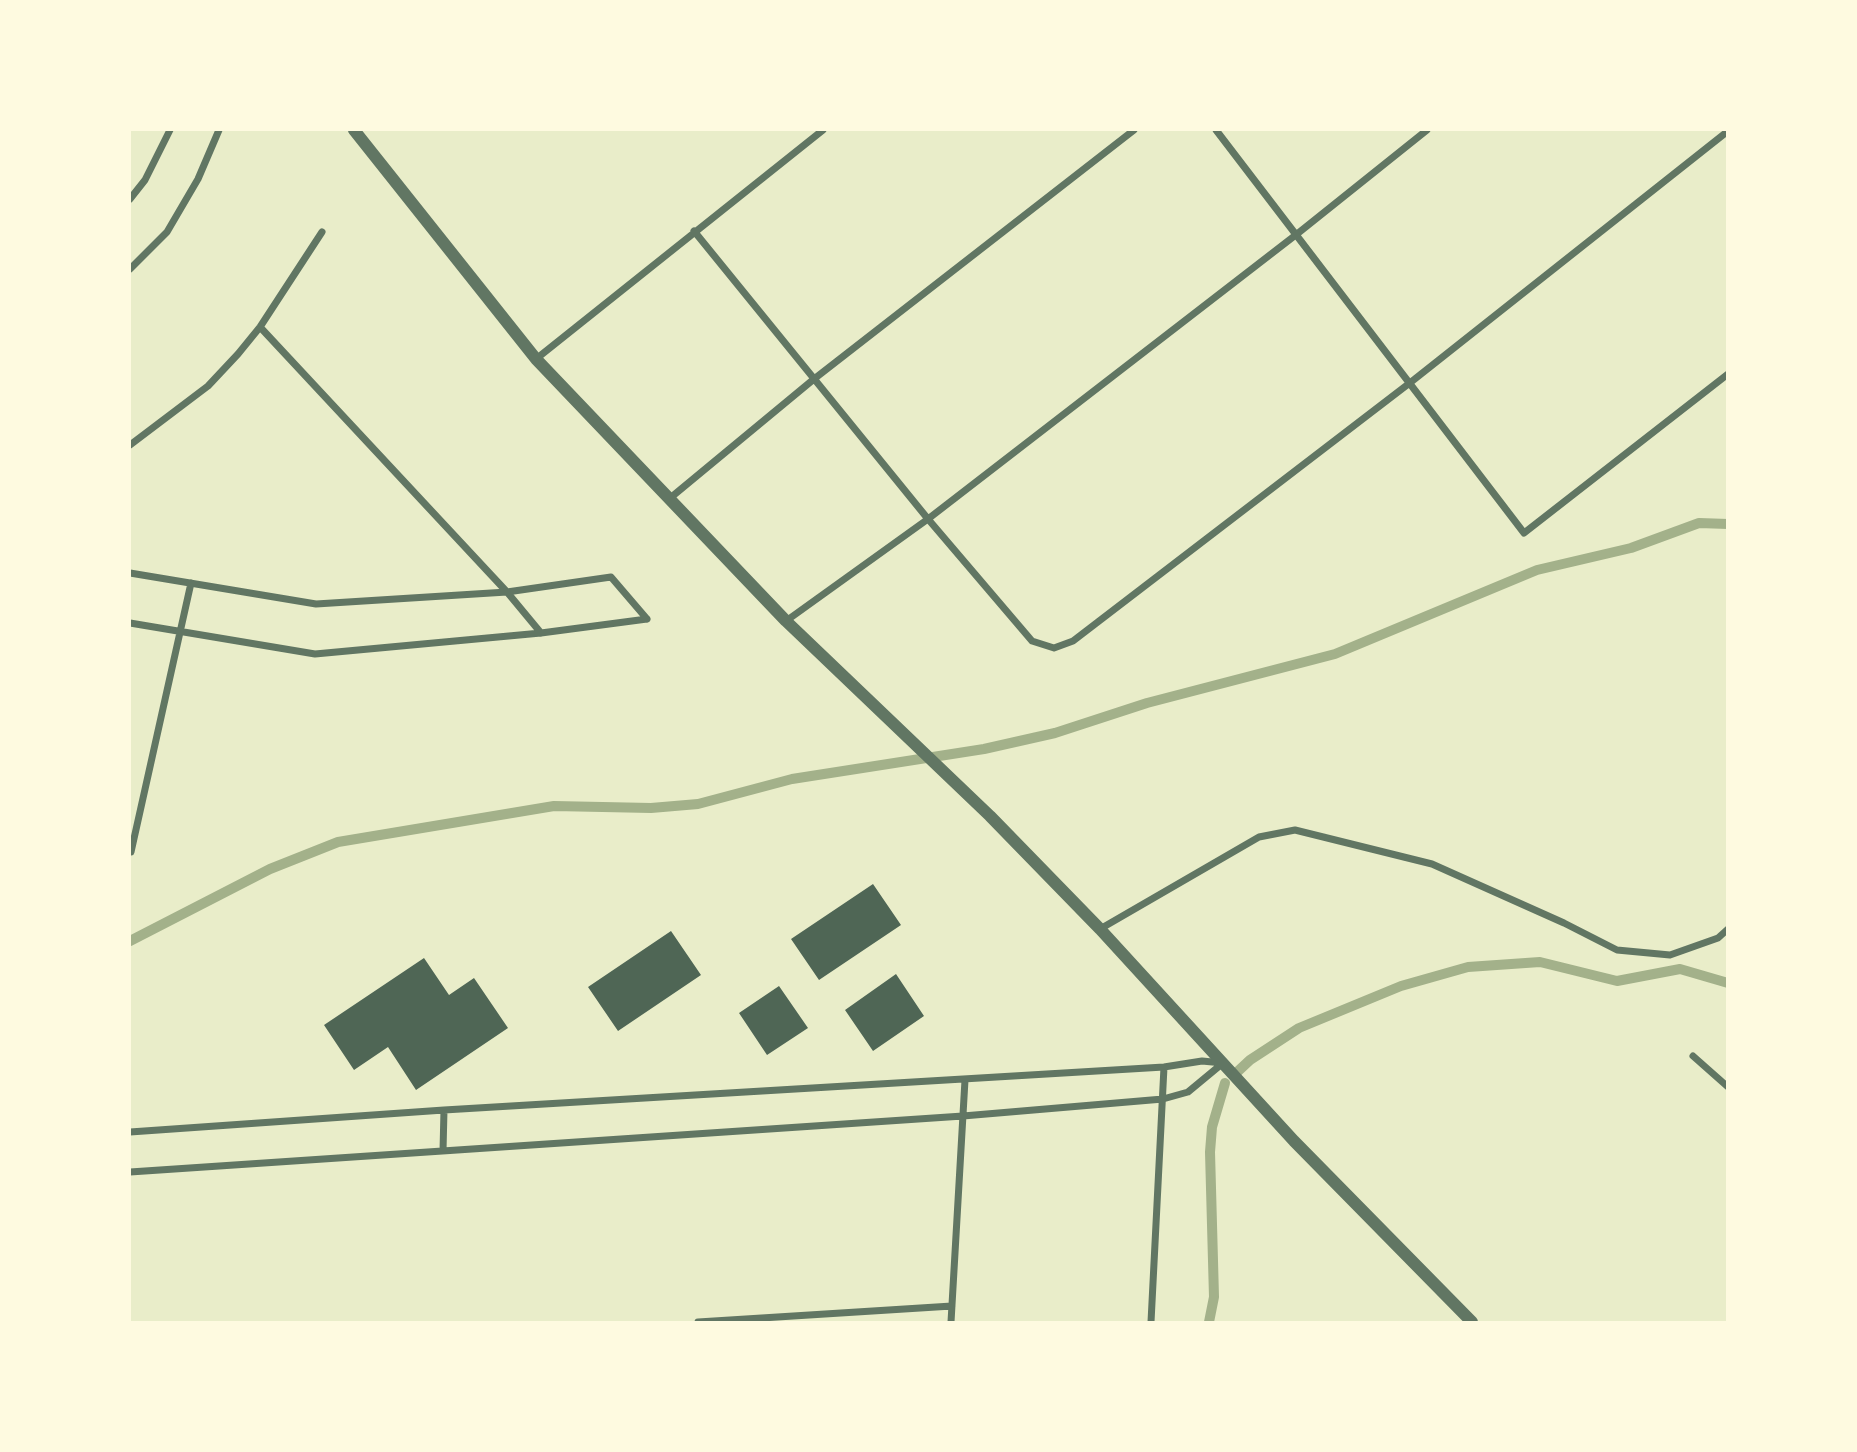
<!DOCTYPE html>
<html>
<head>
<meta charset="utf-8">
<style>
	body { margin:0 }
	#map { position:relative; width:1857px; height:1452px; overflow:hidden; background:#e9edc9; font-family:"Public Sans",sans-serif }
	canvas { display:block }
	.frame { position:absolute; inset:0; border:131px solid #fefae0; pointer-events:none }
</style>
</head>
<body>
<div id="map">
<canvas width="1857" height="1452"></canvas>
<div class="frame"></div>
</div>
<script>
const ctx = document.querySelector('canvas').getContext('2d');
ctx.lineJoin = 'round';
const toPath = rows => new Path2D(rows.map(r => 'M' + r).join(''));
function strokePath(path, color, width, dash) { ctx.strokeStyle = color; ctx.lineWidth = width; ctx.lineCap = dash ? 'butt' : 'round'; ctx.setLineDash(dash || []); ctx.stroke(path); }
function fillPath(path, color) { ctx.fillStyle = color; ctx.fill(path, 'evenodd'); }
strokePath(toPath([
	[130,941,270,869,338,842,554,806,651,808,698,804,792,779,984,749,1055,733,1147,703,1335,654,1537,570,1631,548,1699,523,1728,524],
	[1235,1074,1250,1060,1299,1028,1401,986,1468,967,1540,962,1617,981,1680,969,1728,983],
	[1209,1322,1214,1297,1210,1152,1212,1127,1225,1083]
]), '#a3b18a', 10);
fillPath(toPath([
	[873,884,901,925,819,980,791,939],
	[671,931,701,975,618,1031,588,987],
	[424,958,449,995,474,978,508,1028,416,1090,388,1047,354,1070,324,1025],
	[896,974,924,1016,873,1051,845,1010],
	[779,986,808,1028,767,1055,739,1013]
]), '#4f6655');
strokePath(toPath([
	[1216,130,1524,533,1728,374],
	[130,199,145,180,170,130],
	[694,231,928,519,1032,641,1054,648,1073,641,1411,382,1728,131],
	[130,269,167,232,198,179,219,130],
	[260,327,507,592,541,633],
	[536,359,823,130],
	[130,445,208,386,238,354,260,327,322,232],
	[669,499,814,379,1134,130],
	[130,573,316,604,507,592,611,577,647,619],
	[786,621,928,519,1297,234,1427,130],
	[130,623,315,654,541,633,647,619],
	[131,852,191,583],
	[1100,929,1259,837,1295,830,1432,864,1564,923,1617,950,1670,955,1718,938,1728,929],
	[1693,1056,1728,1087],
	[130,1132,444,1110,1164,1067,1202,1061,1223,1063],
	[443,1151,444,1110],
	[130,1172,963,1116,1163,1099,1188,1092,1223,1063],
	[698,1322,952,1306],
	[951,1322,965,1080],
	[1151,1322,1164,1067]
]), '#617663', 7);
strokePath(toPath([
	[354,130,536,359,786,621,990,816,1100,929,1294,1141,1472,1322]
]), '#617663', 12);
</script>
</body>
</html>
